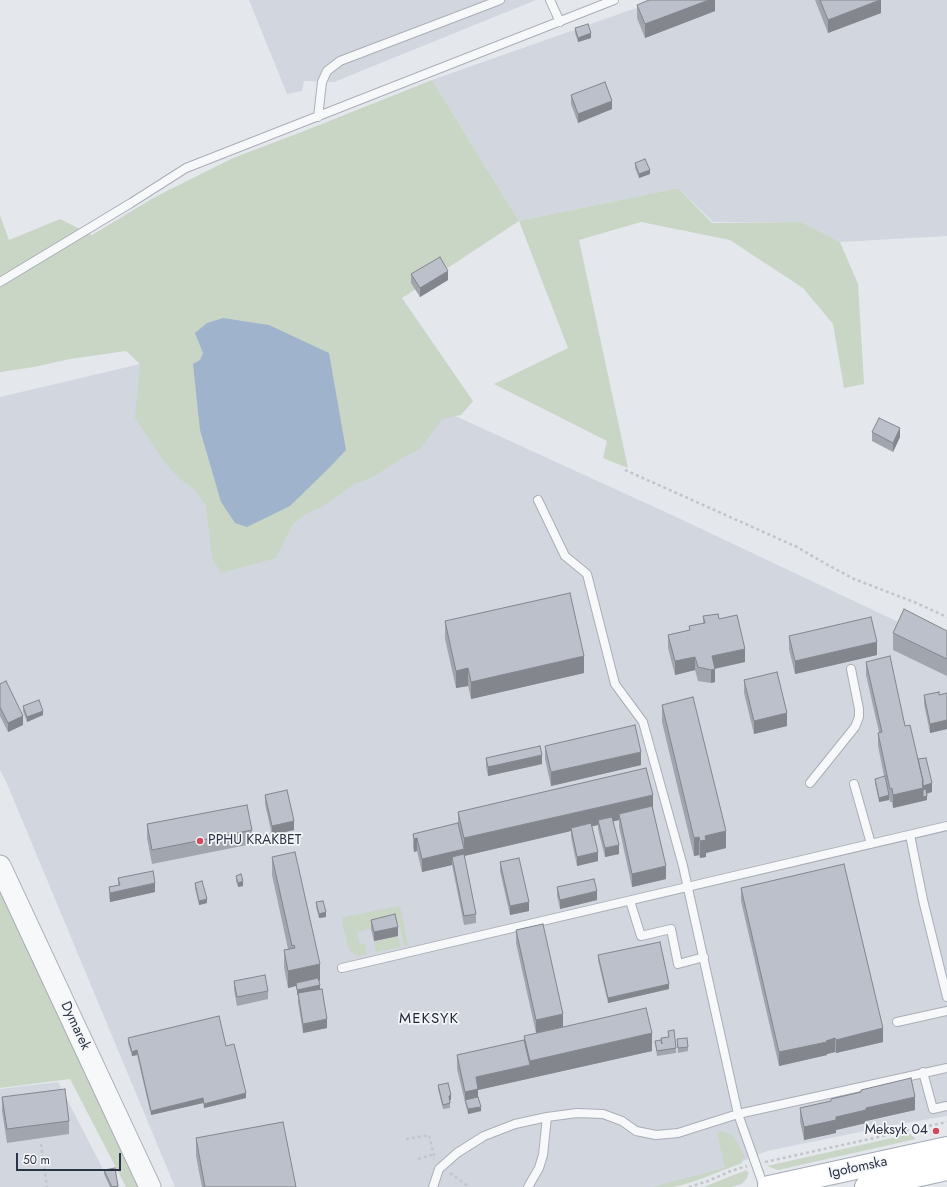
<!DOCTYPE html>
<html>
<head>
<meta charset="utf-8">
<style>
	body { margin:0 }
	#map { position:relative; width:947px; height:1187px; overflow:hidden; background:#e4e7ec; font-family:Jost,sans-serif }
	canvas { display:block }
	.scale { position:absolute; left:16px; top:1153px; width:105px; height:18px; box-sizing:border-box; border:2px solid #2b3445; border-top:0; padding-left:5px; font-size:12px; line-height:14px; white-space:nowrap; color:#2b3445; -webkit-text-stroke:3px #f4f6f9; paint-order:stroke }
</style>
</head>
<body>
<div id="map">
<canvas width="947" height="1187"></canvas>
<div class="scale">50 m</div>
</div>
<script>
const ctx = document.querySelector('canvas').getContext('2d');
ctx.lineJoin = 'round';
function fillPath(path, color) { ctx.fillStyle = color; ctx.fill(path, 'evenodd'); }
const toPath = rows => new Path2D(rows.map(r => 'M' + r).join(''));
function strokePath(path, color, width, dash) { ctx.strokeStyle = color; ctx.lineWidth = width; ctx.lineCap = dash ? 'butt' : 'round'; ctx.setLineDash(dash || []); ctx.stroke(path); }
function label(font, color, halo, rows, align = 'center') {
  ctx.font = font + ' Jost,sans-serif'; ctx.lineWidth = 3.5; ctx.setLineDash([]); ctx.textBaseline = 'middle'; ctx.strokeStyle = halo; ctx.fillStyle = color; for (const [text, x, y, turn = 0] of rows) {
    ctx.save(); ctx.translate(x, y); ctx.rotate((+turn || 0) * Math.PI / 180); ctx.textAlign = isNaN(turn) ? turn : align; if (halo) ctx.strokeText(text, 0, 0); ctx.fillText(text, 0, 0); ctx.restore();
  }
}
fillPath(toPath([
	[249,0,536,0,334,82,304,81,302,91,287,94],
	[659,0,947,0,947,236,840,242,801,222,713,222,678,188,519,221,432,80],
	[265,329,674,516,947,645,947,1116,894,1125,767,1151,724,1169,662,1187,175,1187,8,786,0,770,0,397,140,364],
	[58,1082,105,1173,116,1171,119,1187,0,1187,0,1089]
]), '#d2d6de');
fillPath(toPath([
	[432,80,519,221,678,188,712,223,801,222,840,242,858,284,864,384,844,388,833,324,803,288,730,240,641,222,579,240,628,468,603,458,607,441,494,384,568,348,519,221,402,298,473,401,461,415,442,419,421,448,404,457,371,478,354,484,324,506,306,514,292,525,276,558,221,573,212,558,206,506,195,490,180,479,166,464,135,418,140,364,126,351,70,359,34,367,0,372,0,215,9,240,60,219,92,235,155,197,233,158,304,131],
	[0,882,143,1187,126,1187,70,1079,0,1088],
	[400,906,408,945,404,946,399,922,357,932,360,944,365,944,367,954,358,956,351,952,349,949,342,922,343,917],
	[398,936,401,947,376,952,374,941],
	[717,1131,728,1133,734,1137,745,1157,742,1158,742,1163,698,1180,682,1185,673,1187,652,1187,725,1168],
	[910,1134,916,1139,778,1170,767,1166],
	[747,1170,747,1172,749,1172,747,1178,742,1184,738,1185,731,1187,704,1187,731,1176]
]), '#c9d6c5');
fillPath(toPath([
	[223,318,269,325,329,353,346,450,331,466,290,506,247,527,235,523,221,502,200,430,193,364,200,360,203,353,195,333,207,323]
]), '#9fb4cc');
const service = toPath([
	[550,0,560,22],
	[318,117,322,82,327,71,340,61,500,0],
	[0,282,131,203,186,168,614,0],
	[538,500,565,556,587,574,615,684,643,722,683,866,738,1114,764,1187],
	[810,783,855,727,859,717,859,709,851,669],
	[854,784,871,844],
	[910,835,923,900,947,997],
	[630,901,641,936,671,929,678,964,704,957],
	[342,968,947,826],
	[897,1022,947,1011],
	[923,1072,933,1109,947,1106],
	[433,1187,439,1169,457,1153,484,1136,515,1124,547,1117,577,1113,603,1114,622,1121,636,1131,656,1135,678,1133,738,1114,947,1068],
	[528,1187,539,1168,543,1155,547,1117]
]);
const tertiary = toPath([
	[0,866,150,1187]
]);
const primary = toPath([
	[769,1187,947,1148],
	[866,1187,947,1169]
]);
strokePath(service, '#a9aeb7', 10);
strokePath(tertiary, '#a9aeb7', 23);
strokePath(primary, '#a3abb8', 24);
strokePath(toPath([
	[625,470,797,547,826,564,854,579,914,602,947,617],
	[406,1139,429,1135,434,1155,431,1155],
	[41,1144,47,1187],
	[418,1159,431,1155,434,1159],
	[765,1162,947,1122],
	[450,1173,469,1187],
	[689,1187,708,1181,731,1171,747,1166]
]), '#c2c5cb', 2.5, [3, 3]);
strokePath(service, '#f7f8fa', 8);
strokePath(tertiary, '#f7f8fa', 21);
strokePath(primary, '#fff', 22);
fillPath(toPath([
	[715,0,715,11,645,38,637,18,637,5],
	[815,0,881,0,881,13,828,33],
	[575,28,591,38,578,42,575,33],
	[571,95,612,109,578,123,571,104],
	[635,163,650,174,639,178,635,168],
	[411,274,448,280,420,297,411,283],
	[872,432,900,437,893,452,872,441],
	[703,616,719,619,745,662,715,669,715,682,711,683,698,681,695,670,675,675,668,648,668,635,689,630,689,626,703,623],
	[445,621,584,673,471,699,468,686,456,688,445,639],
	[947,631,947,676,893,650,893,633],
	[789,636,877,655,795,674,789,649],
	[866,662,905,726,932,792,927,794,927,800,893,808,892,802,890,802,889,798,889,800,879,802,875,783,875,779,884,776,878,746,878,733,879,732,866,675],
	[744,680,787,726,754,734,744,693],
	[0,684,23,725,8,732,0,716],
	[947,693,947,729,930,733,924,704,924,695,939,695],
	[662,705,726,848,706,853,706,857,700,858,699,855,694,856,662,722],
	[23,706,43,715,27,722,23,711],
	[545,746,641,765,551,786,545,759],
	[486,758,542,764,488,776,486,767],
	[265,795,294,830,272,835,265,804],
	[653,808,666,879,632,887,619,827,619,820,613,821,619,854,605,857,598,829,598,825,592,826,598,861,577,866,571,837,571,831,464,856,476,914,476,923,464,925,452,865,422,872,417,851,414,852,413,847,413,834,458,824,458,812],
	[147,824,252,830,252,844,152,864,147,838],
	[272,857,320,981,319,981,320,989,327,1028,303,1033,298,1002,298,995,296,986,288,988,284,967,284,950,288,949,272,875],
	[500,862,529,911,510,915,500,871],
	[236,876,243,886,238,887,236,881],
	[118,878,155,892,110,902,109,896,109,887,118,885],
	[195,883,207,903,199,905,195,888],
	[557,887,597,900,560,909,557,896],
	[741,888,883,1042,836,1053,835,1052,827,1054,827,1055,779,1066,741,901],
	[316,902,326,917,319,918,316,907],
	[371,920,398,936,374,941,371,929],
	[543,924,536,1033,516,943,516,930],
	[598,955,669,989,608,1003,598,960],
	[234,981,268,991,268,999,237,1006,234,990],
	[668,1031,676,1048,676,1053,657,1056,655,1041,661,1042,661,1038,668,1037],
	[524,1036,652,1051,478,1090,478,1097,481,1111,468,1114,457,1069,457,1055,524,1040],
	[128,1038,226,1046,246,1098,204,1108,203,1103,151,1115,137,1055,132,1056,128,1043],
	[677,1039,688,1047,688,1051,678,1053],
	[438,1085,451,1100,450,1100,450,1108,443,1109,438,1089],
	[861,1090,915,1110,866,1121,866,1123,836,1130,836,1133,804,1140,800,1121,800,1108,831,1101,831,1099,861,1092],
	[2,1097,69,1121,69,1134,7,1143,2,1111],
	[196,1138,296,1187,202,1187,196,1156],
	[115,1168,118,1187,110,1187,104,1174,104,1170]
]), '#a1a5ae');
fillPath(toPath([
	[709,0,715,0,715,11,645,38,645,24],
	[880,0,881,0,881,13,828,33,828,20],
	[591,33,591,38,578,42,578,38],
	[612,101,612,109,578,123,578,114],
	[650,170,650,174,639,178,639,174],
	[448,271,448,280,420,297,420,288],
	[900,428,900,437,893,452,893,443],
	[877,642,877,655,795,674,795,661],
	[745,649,745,662,712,669,712,656],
	[584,656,584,673,471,699,471,682],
	[695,657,695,670,675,675,675,661],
	[468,668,468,686,456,688,456,671],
	[715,669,715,682,711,683,711,670],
	[43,711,43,715,27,722,27,717],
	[787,713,787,726,754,734,754,721],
	[23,716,23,725,8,732,8,723],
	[947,720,947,729,930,733,930,724],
	[641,752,641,765,551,786,551,772],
	[542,755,542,764,488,776,488,767],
	[932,783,932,792,923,794,927,796,927,800,893,808,893,795,923,788,923,786],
	[653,795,653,812,619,814,619,820,599,825,598,820,598,825,571,831,571,828,571,831,464,856,464,838],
	[889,795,889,800,879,802,879,798],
	[294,821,294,830,272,835,272,826],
	[726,831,726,848,706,853,706,857,700,858,700,841,705,836],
	[699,837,699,855,694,856,694,838],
	[417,838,417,851,414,852,414,839],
	[619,845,619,854,605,857,605,848],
	[464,849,464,862,452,857,452,865,422,872,422,859],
	[598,852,598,861,577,866,577,857],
	[666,866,666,879,632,887,632,874],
	[243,881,243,886,238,887,238,883],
	[155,883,155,892,110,902,110,893],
	[597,891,597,900,560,909,560,900],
	[207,899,207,903,199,905,199,901],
	[529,902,529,911,510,915,510,906],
	[326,912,326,917,319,918,319,914],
	[398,927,398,936,374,941,374,932],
	[320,964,320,981,296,986,296,983,296,986,288,988,288,971],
	[669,984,669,989,608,1003,608,998],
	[320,985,320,990,297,995,297,990],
	[563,1014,563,1027,536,1033,536,1020],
	[327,1019,327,1028,303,1033,303,1024],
	[883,1028,883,1042,836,1053,836,1040],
	[652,1033,652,1051,478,1090,478,1102,465,1100,465,1092,476,1077,530,1065,530,1061],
	[835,1038,835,1052,827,1054,827,1055,779,1066,779,1052],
	[137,1050,137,1055,132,1056,132,1052],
	[246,1093,246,1098,204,1108,204,1104],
	[451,1095,451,1100,449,1100,449,1096],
	[915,1097,915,1110,866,1121,866,1123,836,1130,836,1133,804,1140,804,1127,866,1108],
	[203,1098,203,1103,151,1115,151,1111],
	[481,1107,481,1111,468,1114,468,1109]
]), '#83868d');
const building = toPath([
	[649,0,709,0,645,24,637,5,649,0],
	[820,0,880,0,828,20,820,0],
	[588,24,591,33,578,38,575,28,588,24],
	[605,82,612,101,578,114,571,95,605,82],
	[645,159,650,170,639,174,635,163,645,159],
	[440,257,448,271,420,288,411,274,440,257],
	[879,418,900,428,893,443,872,432,879,418],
	[570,593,584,656,471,682,468,668,456,671,445,621,570,593],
	[904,609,947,631,947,659,893,633,904,609],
	[718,614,719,619,737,615,745,649,712,656,715,669,711,670,698,667,695,657,675,661,668,635,690,630,689,626,705,623,703,616,718,614],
	[871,617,877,642,795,661,789,636,871,617],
	[890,656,905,726,910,725,923,781,922,781,923,788,893,795,892,788,890,789,878,733,882,732,866,662,890,656],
	[777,672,787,713,754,721,744,680,777,672],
	[6,681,23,716,8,723,0,707,0,684,6,681],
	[939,692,939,695,947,693,947,720,930,724,924,695,939,692],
	[693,697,726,831,705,836,706,840,700,841,699,837,694,838,662,705,693,697],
	[39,700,43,711,27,717,23,706,39,700],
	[635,725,641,752,551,772,545,746,635,725],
	[540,746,542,755,488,767,486,758,540,746],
	[926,758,932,783,923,786,923,781,918,759,926,758],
	[646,768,653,795,464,838,458,812,646,768],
	[885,776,889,795,879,798,875,779,885,776],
	[926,789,927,796,923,797,923,790,926,789],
	[287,790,294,821,272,826,265,795,287,790],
	[247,805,252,830,152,850,147,824,247,805],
	[652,806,666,866,632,874,619,814,652,806],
	[612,817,619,845,605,848,598,820,612,817],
	[458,823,464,849,422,859,417,838,414,839,413,834,458,823],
	[591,823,598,852,577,857,571,828,591,823],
	[295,852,320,964,288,971,284,950,295,948,294,945,292,946,272,857,295,852],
	[464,854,476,914,464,916,452,857,464,854],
	[519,858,529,902,510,906,500,862,519,858],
	[844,864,883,1028,836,1040,835,1038,826,1041,827,1042,779,1052,741,888,844,864],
	[153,871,155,883,110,893,109,887,120,885,118,878,153,871],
	[241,874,243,881,238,883,236,876,241,874],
	[594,879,597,891,560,900,557,887,594,879],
	[202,881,207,899,199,901,195,883,202,881],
	[323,901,326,912,319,914,316,902,323,901],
	[395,914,398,927,374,932,371,920,395,914],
	[543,924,563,1014,536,1020,516,930,543,924],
	[660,942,669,984,608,998,598,955,660,942],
	[265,975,268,991,237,997,234,981,265,975],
	[318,978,320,985,297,990,296,983,318,978],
	[322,989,327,1019,303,1024,298,993,322,989],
	[646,1008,652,1033,530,1061,524,1036,646,1008],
	[219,1016,226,1046,234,1044,246,1093,204,1104,203,1098,151,1111,137,1050,132,1052,128,1038,219,1016],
	[674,1030,676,1048,657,1051,655,1041,661,1040,662,1044,661,1038,669,1037,668,1031,674,1030],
	[687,1038,688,1047,678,1048,677,1039,687,1038],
	[524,1040,530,1065,476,1077,478,1089,465,1092,457,1055,524,1040],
	[911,1078,915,1097,866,1108,866,1110,836,1117,836,1120,804,1127,800,1108,831,1101,831,1099,861,1092,861,1090,911,1078],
	[448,1083,451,1095,449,1096,450,1103,443,1105,438,1085,448,1083],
	[65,1089,69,1121,7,1129,2,1097,65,1089],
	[478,1097,481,1107,468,1109,465,1100,478,1097],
	[283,1122,296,1187,205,1187,196,1138,283,1122],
	[115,1168,118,1186,112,1187,104,1170,115,1168]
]);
fillPath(building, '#bbc0ca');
strokePath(building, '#83868d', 1);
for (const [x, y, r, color] of [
	[200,841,4,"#d1495b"],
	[936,1131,4,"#d1495b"]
]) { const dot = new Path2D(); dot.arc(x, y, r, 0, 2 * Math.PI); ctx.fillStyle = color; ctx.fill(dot); strokePath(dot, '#f4f6f9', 1.5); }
label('14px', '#2b3445', '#f4f6f9', [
	["PPHU KRAKBET",208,841],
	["Meksyk 04",928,1131,"right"]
], 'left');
label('14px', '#2b3445', '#f4f6f9', [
	["Dymarek",75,1026,65],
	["Igołomska",858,1168,-12]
]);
ctx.letterSpacing = '1px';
label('15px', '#1d2536', '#f4f6f9', [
	["MEKSYK",429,1019]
]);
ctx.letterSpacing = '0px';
</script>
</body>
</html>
